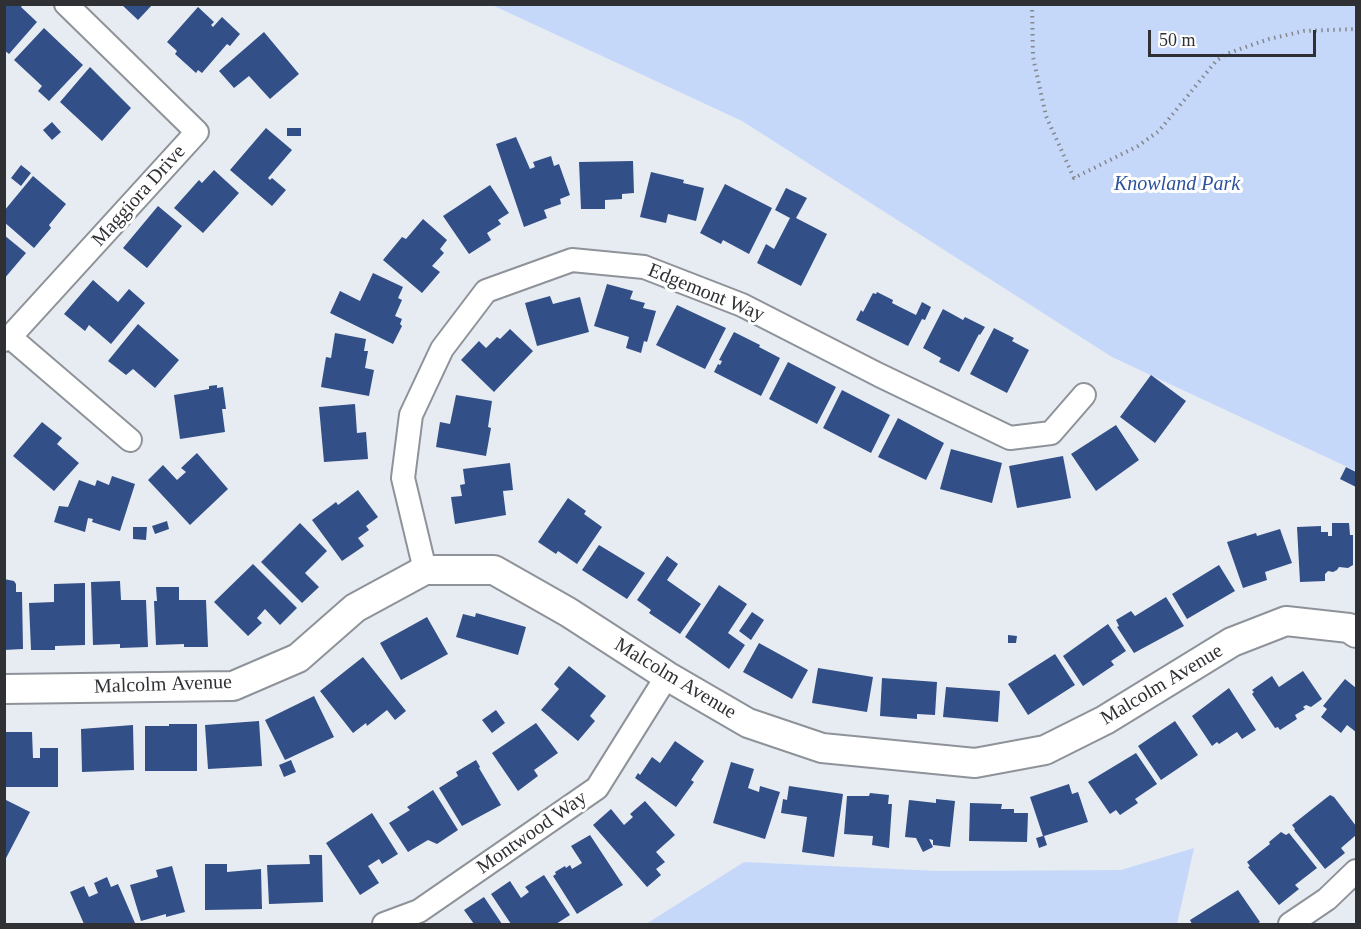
<!DOCTYPE html>
<html>
<head>
<meta charset="utf-8">
<style>
	body { margin:0 }
	#map { position:relative; width:1361px; height:929px; overflow:hidden; background:#e7ecf3; font-family:"Times New Roman",serif }
	canvas { display:block }
	.frame { position:absolute; inset:0; border:6px solid #2e3033; pointer-events:none }
	.scale { position:absolute; left:1148px; top:30px; width:168px; height:27px; box-sizing:border-box; border:3px solid #2e3033; border-top:0; padding-left:8px; font-size:18px; line-height:21px; white-space:nowrap; color:#2e3033; -webkit-text-stroke:4px #fff; paint-order:stroke }
</style>
</head>
<body>
<div id="map">
<canvas width="1361" height="929"></canvas>
<div class="frame"></div>
<div class="scale">50 m</div>
</div>
<script>
const ctx = document.querySelector('canvas').getContext('2d');
ctx.lineJoin = 'round';
function fillPath(path, color) { ctx.fillStyle = color; ctx.fill(path, 'evenodd'); }
const toPath = rows => new Path2D(rows.map(r => 'M' + r).join(''));
function strokePath(path, color, width, dash) { ctx.strokeStyle = color; ctx.lineWidth = width; ctx.lineCap = dash ? 'butt' : 'round'; ctx.setLineDash(dash || []); ctx.stroke(path); }
function label(font, color, halo, rows, align = 'center') {
  ctx.font = font + ' "Times New Roman",serif'; ctx.lineWidth = 6; ctx.setLineDash([]); ctx.textBaseline = 'middle'; ctx.strokeStyle = halo; ctx.fillStyle = color; for (const [text, x, y, turn = 0] of rows) {
    ctx.save(); ctx.translate(x, y); ctx.rotate((+turn || 0) * Math.PI / 180); ctx.textAlign = isNaN(turn) ? turn : align; if (halo) ctx.strokeText(text, 0, 0); ctx.fillText(text, 0, 0); ctx.restore();
  }
}
fillPath(toPath([
	[492,5,1356,5,1356,471,1112,357,742,121],
	[1194,848,1177,924,646,924,744,862,939,871,1121,870]
]), '#c6d8f9');
fillPath(toPath([
	[4,4,23,4,21,7,37,22,9,54,4,50],
	[121,4,153,4,138,20],
	[198,7,214,22,211,25,213,27,222,17,240,34,230,46,227,44,202,73,198,70,196,73,175,54,177,51,167,42],
	[44,28,83,65,49,101,38,91,42,86,14,60],
	[264,32,299,74,270,99,249,76,234,88,219,71],
	[90,67,131,108,102,141,60,102],
	[52,122,61,132,52,140,43,130],
	[266,128,292,150,268,178,270,180,272,178,286,190,272,206,230,170],
	[287,128,301,128,301,136,287,136],
	[516,137,530,169,535,167,533,162,551,156,554,166,559,164,570,195,560,199,561,204,544,210,547,218,524,227,496,144],
	[633,161,634,193,622,194,622,199,605,200,605,209,581,209,579,162],
	[21,165,31,173,21,186,11,178],
	[214,170,239,193,203,233,174,208,199,180,202,183],
	[651,172,684,180,683,183,704,188,696,221,668,214,666,223,640,217],
	[33,176,66,204,49,225,51,228,34,248,4,222,4,211],
	[725,184,772,208,749,254,723,240,721,244,700,233],
	[490,185,509,213,498,220,501,224,487,233,491,240,469,254,443,216],
	[786,188,807,198,796,218,827,234,801,286,757,263,766,244,774,249,790,218,775,210],
	[158,206,182,226,147,268,123,248],
	[423,219,447,240,440,249,444,253,432,266,440,272,422,293,383,260,402,237,406,239],
	[4,235,26,253,4,279],
	[373,273,403,287,398,298,402,300,395,316,402,319,400,324,402,326,393,344,330,313,340,291,360,301],
	[93,280,118,302,129,289,145,303,111,344,89,325,85,331,64,314],
	[607,284,633,291,630,299,645,303,643,308,656,311,647,342,644,341,641,353,626,348,629,337,594,326],
	[877,292,893,300,892,303,916,315,922,302,931,307,925,320,922,319,908,346,856,320,861,310,863,312,873,293,876,294],
	[550,296,553,304,580,297,589,332,537,346,525,303],
	[677,305,726,328,705,369,656,345],
	[943,309,963,320,965,317,985,327,980,335,979,334,959,372,939,362,941,358,923,348],
	[138,324,179,360,155,388,133,369,126,375,108,361],
	[994,328,1014,338,1012,341,1029,350,1007,393,970,374],
	[510,329,533,351,494,392,461,360,479,341,486,348,497,337,500,339],
	[734,332,760,345,759,347,780,358,761,396,714,372,718,364,720,365,722,361,719,360],
	[335,333,366,339,364,351,368,351,365,368,374,370,369,396,321,387,326,357,331,358],
	[788,362,836,387,817,424,769,399],
	[1151,375,1186,401,1155,443,1120,417],
	[217,385,217,388,223,387,226,409,222,409,225,432,180,439,174,395,209,389,209,386],
	[842,390,890,415,871,453,823,428],
	[456,395,492,401,488,427,491,428,486,456,436,447,440,422,450,424],
	[355,404,357,433,366,432,368,459,324,462,319,407],
	[898,418,944,443,926,480,878,457],
	[42,422,62,438,57,444,79,463,54,491,13,456],
	[1116,425,1139,460,1096,491,1071,454],
	[951,449,1002,463,992,503,940,489],
	[197,453,228,489,190,525,148,480,163,465,177,480,186,472,181,468],
	[1063,456,1071,498,1017,508,1009,466],
	[510,463,513,490,503,491,506,515,455,524,451,497,462,496,460,485,465,484,463,469],
	[1346,467,1356,472,1356,487,1340,479],
	[112,476,135,484,120,531,92,522,93,519,88,518,85,532,54,522,59,506,68,507,79,480,95,486,97,480,109,485],
	[358,490,378,517,366,526,369,530,358,538,364,546,342,561,312,520,336,502,338,505],
	[568,498,586,511,584,514,602,527,577,564,558,551,556,554,538,542],
	[167,521,169,529,155,534,152,526],
	[300,523,327,551,305,573,319,587,302,603,261,562],
	[1332,523,1349,523,1350,535,1353,535,1353,565,1348,568,1339,567,1337,570,1333,572,1328,571,1325,574,1325,581,1300,582,1297,527,1321,526,1321,532,1328,532,1328,536,1332,536],
	[133,527,147,527,146,540,133,539],
	[1280,529,1292,563,1265,572,1267,580,1243,588,1227,542,1256,533,1257,536],
	[599,545,645,573,627,599,582,570],
	[667,556,678,564,667,580,701,604,680,634,649,613,651,610,637,600],
	[253,564,297,608,280,625,265,609,257,618,262,623,248,636,214,602],
	[1219,565,1235,591,1187,619,1172,594],
	[4,579,14,581,16,584,16,592,22,592,23,649,4,650],
	[120,581,121,600,146,600,148,647,120,648,120,644,93,645,91,582],
	[85,583,85,645,55,646,55,650,31,650,29,603,54,602,54,584],
	[719,585,747,604,728,633,745,645,729,669,685,637],
	[156,587,179,587,179,600,206,600,208,647,184,647,184,644,156,645,154,601,157,601],
	[1166,597,1184,626,1134,653,1117,627,1119,626,1116,620,1131,611,1135,616],
	[752,612,764,620,751,640,739,631],
	[476,613,526,627,518,655,456,637,463,614,475,617],
	[427,617,448,654,401,680,380,643],
	[1108,624,1126,651,1111,661,1114,665,1083,686,1063,656],
	[1008,635,1017,636,1016,643,1008,643],
	[759,643,808,670,792,699,743,672],
	[1055,654,1075,685,1028,715,1008,684],
	[363,657,406,711,395,720,387,710,367,726,366,723,353,733,320,691],
	[569,666,606,696,590,716,595,721,578,741,541,710,559,689,554,684],
	[818,668,873,677,867,712,812,703],
	[1303,671,1322,699,1311,707,1306,705,1303,707,1305,709,1295,715,1297,719,1280,730,1278,727,1275,728,1252,694,1254,692,1252,690,1272,676,1279,687],
	[882,678,937,682,935,715,917,714,917,719,880,716],
	[1345,679,1356,688,1356,732,1347,725,1341,733,1321,717,1327,709,1323,706],
	[946,687,1000,691,998,722,943,717],
	[1229,688,1256,730,1242,739,1237,732,1219,744,1217,742,1212,746,1192,716],
	[314,696,334,737,285,760,265,720],
	[496,710,505,723,492,733,482,720],
	[259,721,262,766,208,769,205,725],
	[1175,721,1198,755,1161,780,1138,746],
	[536,723,558,753,534,770,538,776,518,791,492,753],
	[169,724,197,724,197,771,145,771,145,726,169,726],
	[133,725,134,770,82,772,81,729],
	[4,732,32,732,33,758,40,758,40,748,58,748,58,787,4,787],
	[675,741,704,761,691,780,694,782,676,807,635,778,638,773,640,775,652,757,660,763],
	[1136,753,1157,784,1135,799,1138,803,1120,815,1116,810,1110,814,1088,782],
	[291,760,296,772,284,777,279,765],
	[476,760,480,767,479,768,501,805,462,826,439,788,458,776,456,772],
	[731,762,754,769,748,788,759,792,760,786,780,792,765,839,713,823],
	[1069,784,1072,794,1078,792,1088,822,1044,836,1047,845,1039,848,1036,838,1043,836,1030,797],
	[789,786,843,794,834,857,802,852,807,817,781,813,783,799,787,800],
	[433,790,458,830,437,844,428,840,408,852,389,823,410,810,407,807],
	[870,793,889,795,888,804,892,804,889,848,872,845,873,836,844,834,847,796,869,796],
	[1330,795,1334,797,1356,826,1356,835,1341,848,1345,853,1325,869,1294,830,1295,829,1292,825],
	[4,799,30,812,4,862],
	[936,799,955,801,950,847,933,845,933,840,929,839,933,847,923,852,916,838,905,837,909,800,936,803],
	[645,801,675,835,656,852,665,862,656,869,661,875,647,887,593,825,611,809,624,825,633,817,630,814],
	[970,803,1002,804,1001,809,1014,809,1014,813,1028,813,1027,842,969,841],
	[372,813,398,854,382,864,379,859,368,866,379,883,360,895,326,843],
	[1281,832,1286,835,1289,833,1317,868,1295,885,1299,889,1279,905,1248,867,1250,866,1247,862,1270,844,1269,842],
	[590,835,623,885,577,914,553,876,556,874,555,872,565,866,566,868,570,865,572,869,582,863,571,846],
	[309,855,322,855,323,902,269,904,267,865,310,864],
	[205,864,227,864,227,872,261,869,262,909,205,910],
	[172,866,185,912,166,917,166,914,141,921,130,885,158,877,156,870],
	[544,875,570,915,556,924,511,924,491,894,510,881,521,898,529,892,525,887],
	[107,877,111,887,118,884,135,923,84,924,70,892,84,886,89,897,98,893,94,883],
	[1238,890,1260,922,1257,924,1192,924,1190,920],
	[484,897,502,924,474,924,464,910]
]), '#324f87');
const minor = toPath([
	[10,337,130,440],
	[4,340,10,337,197,132,66,4],
	[425,570,403,478,411,415,442,349,486,291,572,260,644,267,742,305,879,375,1010,438,1051,433,1084,395],
	[384,924,419,911,597,788,667,676],
	[1290,924,1327,899,1356,871]
]);
const tertiary = toPath([
	[4,689,233,686,298,658,355,608,425,570,494,570,568,612,667,676,748,723,822,748,975,763,1045,750,1105,720,1232,642,1286,621,1349,628,1356,633]
]);
strokePath(minor, '#8e9299', 26);
strokePath(tertiary, '#8e9299', 32);
strokePath(toPath([
	[1032,4,1033,57,1046,116,1074,178,1138,146,1159,131,1216,61,1226,54,1269,39,1304,31,1356,29]
]), '#84878c', 4, [1.5, 4.5]);
strokePath(minor, '#fff', 22);
strokePath(tertiary, '#fff', 28);
label('italic 20px', '#2c529d', '#fff', [
	["Knowland Park",1177,185]
]);
label('20px', '#2e3033', '#fff', [
	["Maggiora Drive",139,196,-48],
	["Edgemont Way",706,293,22],
	["Malcolm Avenue",675,679,31],
	["Malcolm Avenue",163,685,-2],
	["Malcolm Avenue",1162,685,-31],
	["Montwood Way",532,833,-35]
]);
</script>
</body>
</html>
